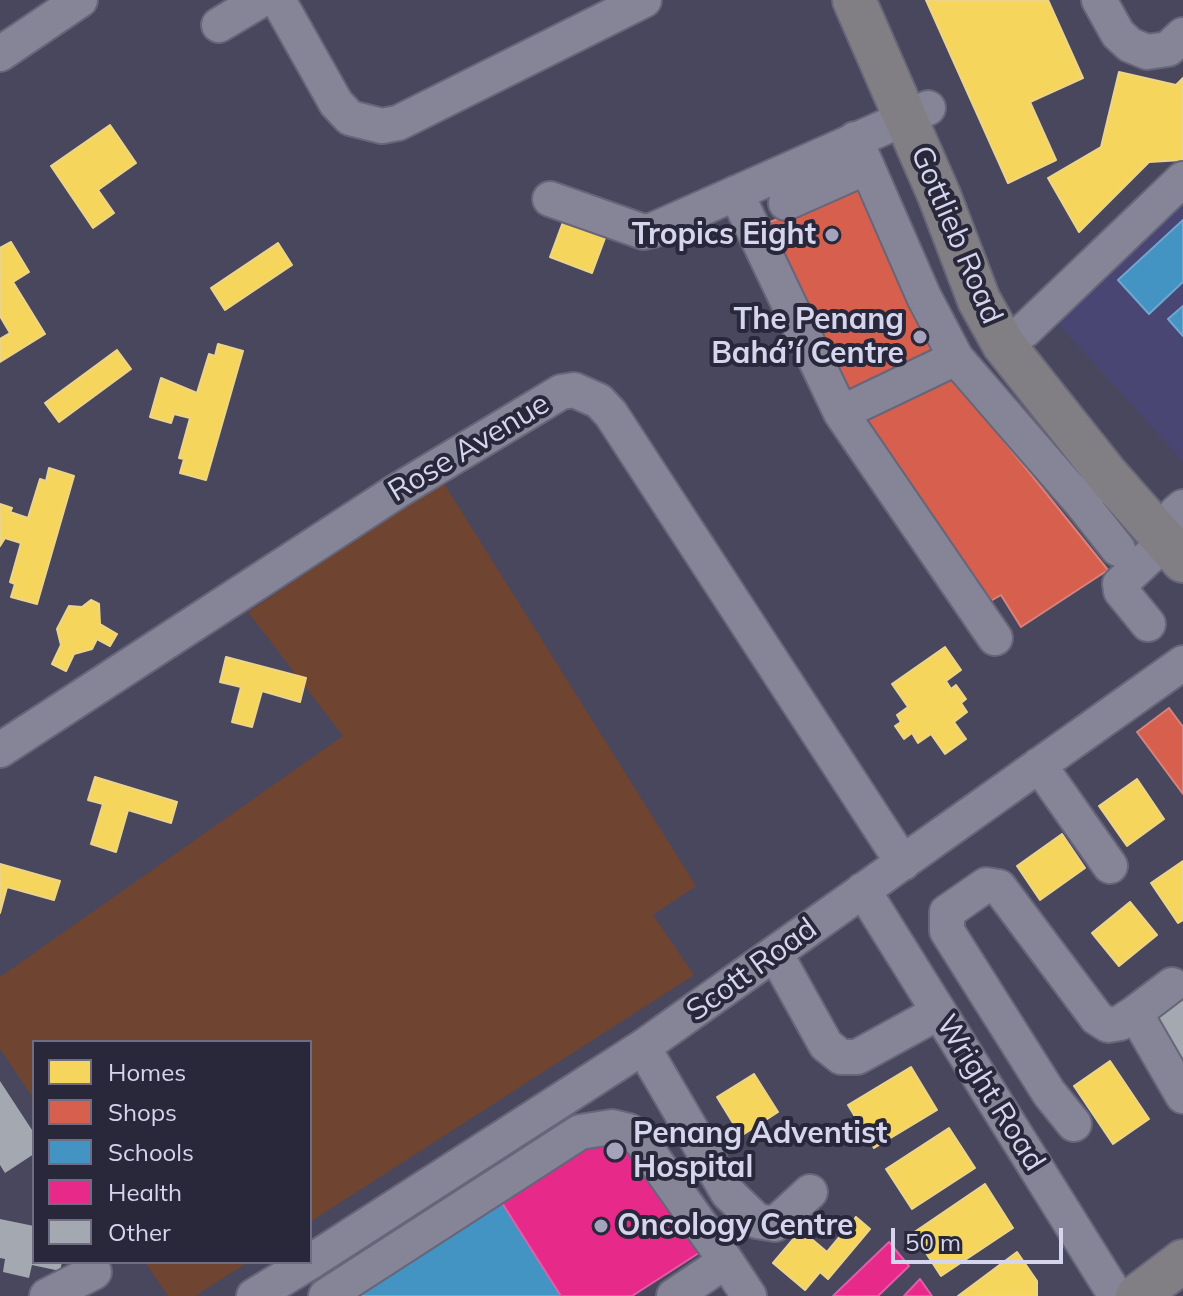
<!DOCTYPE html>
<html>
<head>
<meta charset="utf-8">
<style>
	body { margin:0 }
	#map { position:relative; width:1183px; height:1296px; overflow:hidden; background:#49475d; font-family:Mulish,sans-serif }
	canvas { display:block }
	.legend { position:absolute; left:32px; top:1040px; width:280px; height:224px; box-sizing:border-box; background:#29283b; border:2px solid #6e6d83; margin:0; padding:10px 14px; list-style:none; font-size:24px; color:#d5d5ee }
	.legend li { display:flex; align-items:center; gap:16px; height:40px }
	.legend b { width:40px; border:2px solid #6e6d83 }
	.scale { position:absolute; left:891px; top:1228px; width:172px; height:36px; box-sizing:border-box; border:4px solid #d5d5ee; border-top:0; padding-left:10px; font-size:24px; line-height:28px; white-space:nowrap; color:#d5d5ee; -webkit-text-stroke:6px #29283b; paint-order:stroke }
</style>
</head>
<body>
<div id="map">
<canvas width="1183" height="1296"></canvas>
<ul class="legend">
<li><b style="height:22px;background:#f6d55c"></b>Homes</li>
<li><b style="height:22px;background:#d6604d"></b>Shops</li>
<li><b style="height:22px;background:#4393c3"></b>Schools</li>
<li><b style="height:22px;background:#e7298a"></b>Health</li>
<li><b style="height:22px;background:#a4a8b0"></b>Other</li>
</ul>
<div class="scale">50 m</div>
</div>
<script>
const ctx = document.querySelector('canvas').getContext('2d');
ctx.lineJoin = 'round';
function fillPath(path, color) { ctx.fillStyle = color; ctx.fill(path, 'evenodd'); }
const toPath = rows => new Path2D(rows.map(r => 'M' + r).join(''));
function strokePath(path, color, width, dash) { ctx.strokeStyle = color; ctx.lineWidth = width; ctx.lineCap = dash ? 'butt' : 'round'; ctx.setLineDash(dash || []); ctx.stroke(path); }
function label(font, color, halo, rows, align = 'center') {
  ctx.font = font + ' Mulish,sans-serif'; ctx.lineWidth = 8; ctx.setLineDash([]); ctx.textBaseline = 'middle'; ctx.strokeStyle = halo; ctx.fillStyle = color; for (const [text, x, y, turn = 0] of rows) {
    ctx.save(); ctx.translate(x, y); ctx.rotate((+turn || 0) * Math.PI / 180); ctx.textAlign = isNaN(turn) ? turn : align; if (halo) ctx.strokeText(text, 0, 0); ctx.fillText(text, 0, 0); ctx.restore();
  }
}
fillPath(toPath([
	[1183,192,1183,461,1050,315]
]), '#4a4673');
fillPath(toPath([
	[443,482,696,886,653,915,694,975,310,1222,310,1042,34,1042,34,1099,0,1049,0,977,343,736,248,612],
	[145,1262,248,1262,195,1296,168,1296]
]), '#6f4431');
const homes = toPath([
	[926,0,1048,0,1083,78,1030,102,1056,160,1008,183,926,0],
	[1119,72,1176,85,1183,78,1182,160,1149,162,1079,232,1048,178,1101,147,1119,72],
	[110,125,136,163,98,190,114,213,93,228,51,166,110,125],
	[563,222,605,238,592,273,550,257,563,222],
	[11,242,29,272,13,282,45,334,0,362,0,339,10,333,0,316,0,248,11,242],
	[278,243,292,265,225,310,211,288,278,243],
	[218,344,243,351,206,480,180,473,184,459,179,458,190,418,174,414,171,423,150,417,161,378,197,393,209,354,215,356,218,344],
	[117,350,131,369,59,422,45,403,117,350],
	[49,468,74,476,37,604,11,597,15,584,10,582,21,543,5,538,0,546,0,504,12,508,10,512,28,518,40,479,46,481,49,468],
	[91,600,99,604,100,624,117,634,110,646,97,639,92,649,74,654,66,671,52,664,61,645,57,629,69,606,82,607,91,600],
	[945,647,961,670,946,681,951,689,956,685,966,699,961,703,967,712,954,722,966,739,945,754,931,734,918,743,912,733,904,739,895,726,901,722,897,715,908,707,892,684,945,647],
	[226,657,306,678,300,702,262,691,252,727,232,722,241,687,220,682,226,657],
	[95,777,177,802,171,823,128,810,116,852,91,844,103,804,88,800,95,777],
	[1137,779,1164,819,1127,846,1099,806,1137,779],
	[1062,834,1085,868,1040,900,1017,866,1062,834],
	[1183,861,1183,920,1178,923,1151,883,1183,861],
	[0,864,60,881,54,900,7,887,0,913,0,864],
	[1130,902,1157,935,1119,966,1092,933,1130,902],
	[1110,1061,1149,1119,1113,1144,1074,1086,1110,1061],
	[911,1067,937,1110,874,1148,848,1105,911,1067],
	[754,1074,778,1112,741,1136,717,1097,754,1074],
	[949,1128,975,1168,912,1209,886,1169,949,1128],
	[985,1184,1013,1228,941,1276,913,1233,985,1184],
	[856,1217,870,1229,828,1279,820,1272,805,1290,773,1263,801,1230,827,1252,856,1217],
	[1017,1252,1037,1281,1037,1296,958,1296,1017,1252]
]);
fillPath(homes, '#f6d55c');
strokePath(homes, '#ecd588', 2);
const shops = toPath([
	[859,181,936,355,849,395,764,225,859,181],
	[950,374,1108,570,1021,627,1001,595,982,606,860,414,950,374],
	[1169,708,1183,727,1183,794,1137,732,1169,708]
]);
fillPath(shops, '#d6604d');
strokePath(shops, '#d6837d', 2);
const schools = toPath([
	[1183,220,1183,282,1149,314,1118,280,1183,220],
	[1183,306,1183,336,1168,319,1183,306],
	[501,1201,561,1296,358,1296,472,1221,501,1201]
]);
fillPath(schools, '#4393c3');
strokePath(schools, '#6fa7d0', 2);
const health = toPath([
	[607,1141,630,1148,702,1251,632,1296,561,1296,501,1201,583,1147,607,1141],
	[889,1242,909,1266,878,1296,833,1296,889,1242],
	[920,1279,932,1296,904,1296,920,1279]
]);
fillPath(health, '#e7298a');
strokePath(health, '#e25da8', 2);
fillPath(toPath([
	[1183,994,1183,1068,1149,1018],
	[0,1081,34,1133,34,1154,5,1173,0,1165],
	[0,1219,34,1226,34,1262,62,1262,60,1271,32,1265,29,1278,3,1272,5,1259,0,1258]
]), '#a4a8b0');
const minor = toPath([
	[278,0,336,103,350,118,382,126,398,123,644,0],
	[1099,0,1118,34,1130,45,1147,52,1168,49,1183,35],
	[219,25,261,0],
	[0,54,80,0],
	[855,139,924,297,956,358,1079,500,1108,476],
	[736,193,841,413,995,638],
	[550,199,644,232,653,230,928,108],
	[786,203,867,167],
	[1004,345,1025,330,1183,179],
	[841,413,956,358],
	[1079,500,1118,549],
	[1176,513,1183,507],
	[1148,624,1121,591,1120,584,1165,542],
	[0,750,397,491,561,392,574,390,599,401,611,414,903,863],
	[1039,765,1110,866],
	[863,890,1116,1296],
	[775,953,826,1045,841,1057,857,1057,939,1012],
	[1135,1013,1183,1096],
	[643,1047,728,1193,757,1221,775,1224,810,1192],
	[1074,1124,1049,1093,947,931,947,912,986,885,999,887,1097,1018,1108,1025,1120,1023,1135,1013,1172,985],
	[726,1261,749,1296],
	[310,1262,643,1047,1183,663],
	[47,1296,94,1272],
	[254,1296,310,1262],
	[326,1296,580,1132,612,1127,629,1131,641,1141,726,1261,674,1296]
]);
const major = toPath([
	[854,0,939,195,979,300,1004,345,1108,476,1183,561],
	[1137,1296,1183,1261]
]);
strokePath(minor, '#676579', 38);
strokePath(major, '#676579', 46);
strokePath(minor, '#868597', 34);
strokePath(major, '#817f84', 42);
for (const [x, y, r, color] of [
	[832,235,8,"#a4a3bb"],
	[920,337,8,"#a4a3bb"],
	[615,1151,10,"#a4a3bb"],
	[601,1226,8,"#a4a3bb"]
]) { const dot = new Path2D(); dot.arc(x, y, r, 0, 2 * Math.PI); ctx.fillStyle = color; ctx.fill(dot); strokePath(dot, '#29283b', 3); }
label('bold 30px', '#d5d5ee', '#29283b', [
	["Tropics Eight",816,235],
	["The Penang",904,320],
	["Bahá’í Centre",904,354],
	["Penang Adventist",633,1134,"left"],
	["Hospital",633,1168,"left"],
	["Oncology Centre",617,1226,"left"]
], 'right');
label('30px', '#d5d5ee', '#29283b', [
	["Gottlieb Road",956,235,67],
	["Rose Avenue",469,448,-31],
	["Scott Road",752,970,-36],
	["Wright Road",990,1093,58]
]);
</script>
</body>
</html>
